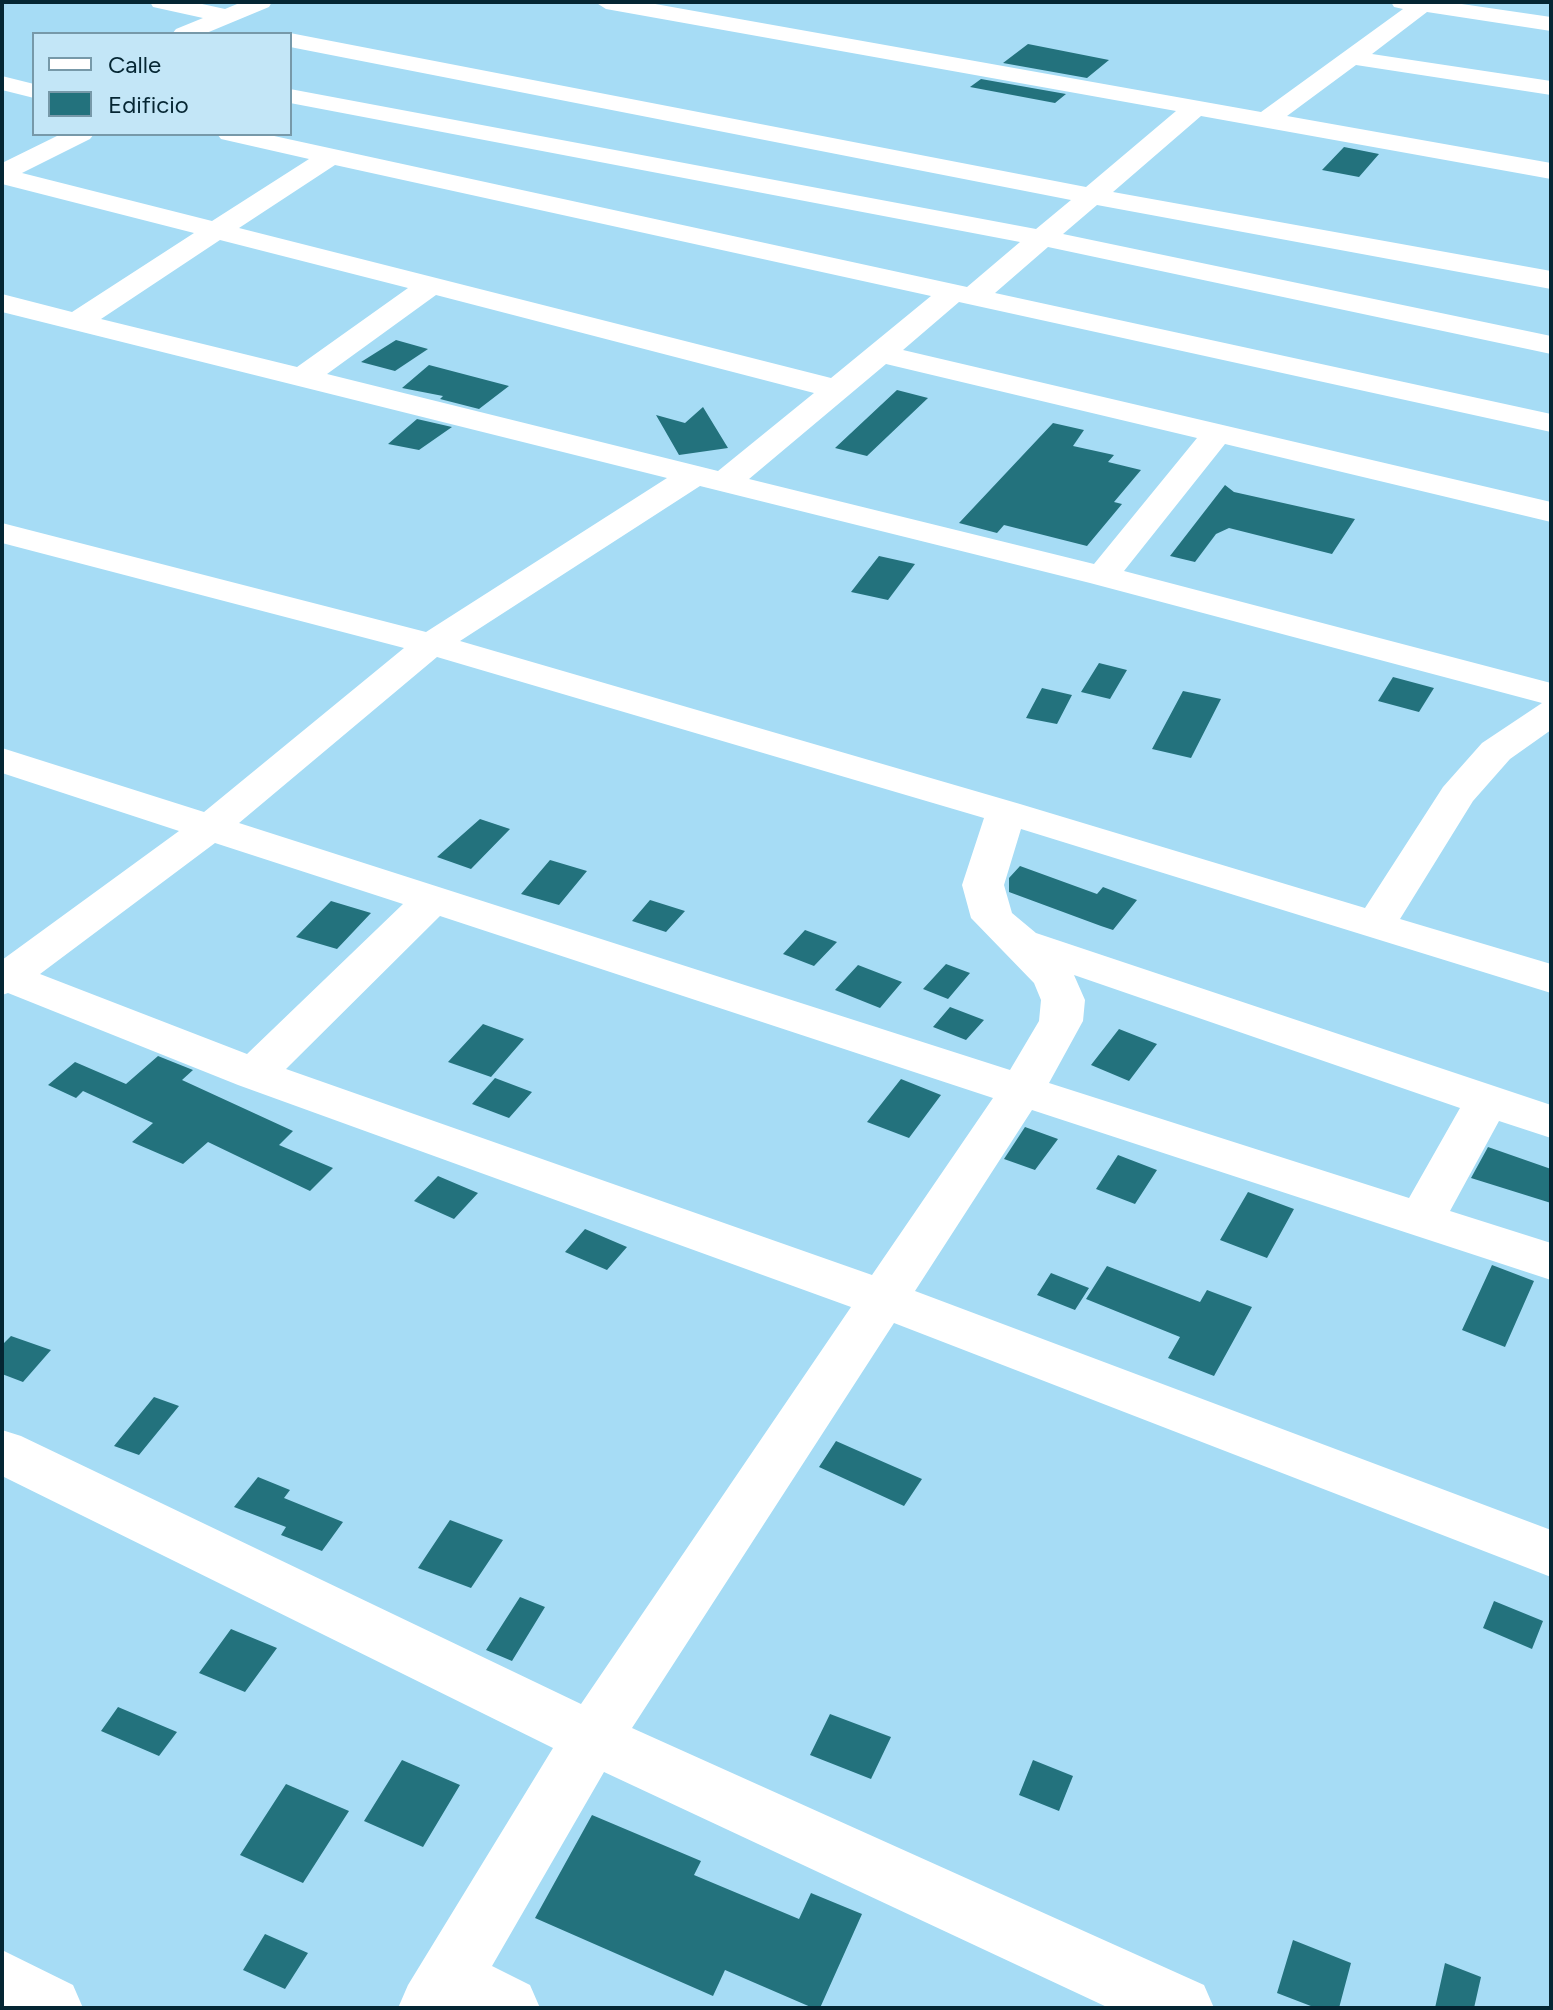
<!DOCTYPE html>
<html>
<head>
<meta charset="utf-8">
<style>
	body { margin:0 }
	#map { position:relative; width:1553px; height:2010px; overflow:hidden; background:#a6dcf5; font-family:Figtree,sans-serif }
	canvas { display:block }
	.frame { position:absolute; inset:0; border:4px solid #052633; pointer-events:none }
	.legend { position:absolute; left:32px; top:32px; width:260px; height:104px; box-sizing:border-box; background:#c3e6f7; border:2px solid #7799a9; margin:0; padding:10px 14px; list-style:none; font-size:24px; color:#052633 }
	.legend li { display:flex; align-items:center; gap:16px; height:40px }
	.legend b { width:40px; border:2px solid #7799a9 }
</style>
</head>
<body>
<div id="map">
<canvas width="1553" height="2010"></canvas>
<div class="frame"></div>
<ul class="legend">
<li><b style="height:10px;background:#fff"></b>Calle</li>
<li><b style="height:22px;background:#23727d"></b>Edificio</li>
</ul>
</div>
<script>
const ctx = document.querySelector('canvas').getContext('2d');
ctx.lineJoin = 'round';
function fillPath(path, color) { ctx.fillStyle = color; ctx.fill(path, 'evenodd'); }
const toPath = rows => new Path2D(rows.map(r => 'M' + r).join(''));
fillPath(toPath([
	[1028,44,1109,60,1087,78,1003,63],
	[981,79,1066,94,1055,103,970,87],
	[1344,147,1379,154,1359,177,1322,170],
	[396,340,428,349,395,371,361,362],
	[429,365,509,386,479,409,440,399,443,396,402,388],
	[897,390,928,398,867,456,835,448],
	[703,407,728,448,679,455,656,415,685,423],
	[417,419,452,427,419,450,388,444],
	[1053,423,1084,430,1073,446,1114,455,1108,462,1141,470,1114,502,1122,504,1087,546,1004,525,997,533,959,523],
	[1225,485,1234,492,1355,519,1332,554,1229,528,1216,534,1195,562,1170,556],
	[879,556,915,564,888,600,851,592],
	[1099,663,1127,670,1110,699,1081,692],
	[1393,677,1434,688,1419,712,1378,701],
	[1042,688,1072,695,1057,724,1026,718],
	[1183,691,1221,699,1191,758,1152,749],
	[480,819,510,829,471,869,437,857],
	[550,860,587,871,559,905,521,894],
	[1020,866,1097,894,1103,887,1137,900,1113,930,1101,926,1009,892,1009,878],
	[650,900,685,911,666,932,632,921],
	[331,901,371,913,337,949,296,937],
	[805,930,837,942,814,966,783,954],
	[946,964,970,973,948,999,923,989],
	[858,965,902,982,880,1008,835,990],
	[950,1007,984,1020,966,1040,933,1027],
	[483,1024,524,1039,491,1077,448,1062],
	[1119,1029,1157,1044,1129,1081,1091,1065],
	[158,1056,193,1070,182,1080,293,1131,279,1145,333,1168,310,1191,208,1142,183,1164,132,1142,153,1123,83,1091,76,1098,48,1085,75,1062,126,1084],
	[495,1078,532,1092,509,1118,472,1104],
	[901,1079,941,1095,909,1138,867,1122],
	[1025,1127,1058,1139,1035,1170,1004,1159],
	[1488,1147,1551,1169,1551,1203,1471,1178],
	[1118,1155,1157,1170,1135,1204,1096,1189],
	[438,1176,478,1193,454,1219,414,1201],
	[1248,1192,1294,1209,1267,1258,1220,1240],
	[585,1229,627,1247,607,1270,565,1252],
	[1492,1265,1534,1281,1505,1347,1462,1330],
	[1107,1266,1200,1302,1207,1290,1252,1307,1214,1376,1168,1358,1180,1337,1086,1299],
	[1051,1273,1089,1288,1075,1310,1037,1295],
	[11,1336,51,1350,23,1382,2,1374,2,1345],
	[154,1397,179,1406,139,1455,114,1446],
	[836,1441,922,1479,904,1506,819,1467],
	[258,1477,290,1490,284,1498,343,1522,322,1551,281,1535,286,1527,234,1507],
	[450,1520,503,1540,471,1588,418,1568],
	[520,1597,545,1607,512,1661,486,1650],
	[1494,1601,1543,1621,1532,1649,1483,1628],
	[231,1629,277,1648,245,1692,199,1673],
	[118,1707,177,1732,159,1756,101,1731],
	[830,1714,891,1737,871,1779,810,1755],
	[402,1760,460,1785,423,1847,364,1821],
	[1033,1760,1073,1776,1059,1811,1019,1795],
	[286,1784,349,1811,303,1883,240,1855],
	[592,1815,701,1861,694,1875,799,1919,811,1893,862,1914,820,2008,813,2008,725,1970,713,1996,535,1918],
	[265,1934,308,1953,285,1989,243,1970],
	[1293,1940,1351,1963,1339,2008,1316,2008,1277,1993],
	[1445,1963,1481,1977,1474,2008,1435,2008]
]), '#23727d');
fillPath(toPath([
	[150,2,193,2,225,9,242,2,272,2,269,7,204,34,172,34,176,29,203,18,153,7,150,2],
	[595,2,644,2,1261,112,1403,9,1394,7,1391,2,1448,2,1551,17,1551,31,1427,12,1372,54,1551,81,1551,95,1356,65,1287,116,1551,163,1551,179,1201,116,1113,192,1551,271,1551,289,1097,205,1063,234,1551,336,1551,354,1048,247,995,293,1551,414,1551,432,959,302,903,350,1551,502,1551,522,1225,444,1124,571,1551,683,1551,730,1510,759,1473,801,1400,919,1551,964,1551,993,1021,829,1004,885,1012,913,1036,933,1551,1105,1551,1138,1499,1121,1450,1211,1551,1243,1551,1280,1032,1110,915,1291,1551,1530,1551,1577,894,1323,632,1728,1204,1985,1214,2008,1109,2008,604,1772,492,1966,530,1985,540,2008,398,2008,408,1985,553,1748,2,1476,2,1430,21,1436,581,1704,851,1307,238,1085,8,993,2,995,2,960,179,831,2,773,2,748,204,812,404,648,2,543,2,523,426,632,667,478,2,312,2,294,72,312,194,233,2,184,2,163,61,134,94,134,90,139,22,173,212,221,309,159,221,139,217,134,265,134,967,287,1020,242,290,103,290,89,1036,229,1071,200,290,47,290,34,286,34,290,33,1086,187,1176,111,606,9,595,2],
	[335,165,931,296,831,378,239,228,335,165],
	[220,240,408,288,297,367,101,319,220,240],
	[436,295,814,393,718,471,327,374,436,295],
	[886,364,1197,438,1094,564,749,479,886,364],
	[700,486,1090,583,1542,703,1482,743,1443,787,1365,908,1020,804,460,641,700,486],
	[437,657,984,818,962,885,971,918,1034,983,1041,1000,1039,1021,1010,1070,239,823,437,657],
	[215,843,403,904,247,1054,40,974,215,843],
	[440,916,993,1098,872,1275,286,1069,440,916],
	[1074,975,1460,1108,1409,1198,1049,1083,1083,1021,1085,1000,1074,975],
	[2,76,34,84,34,98,2,90,2,76],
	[2,1950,73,1985,83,2008,2,2008,2,1950]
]), '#fff');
</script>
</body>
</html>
